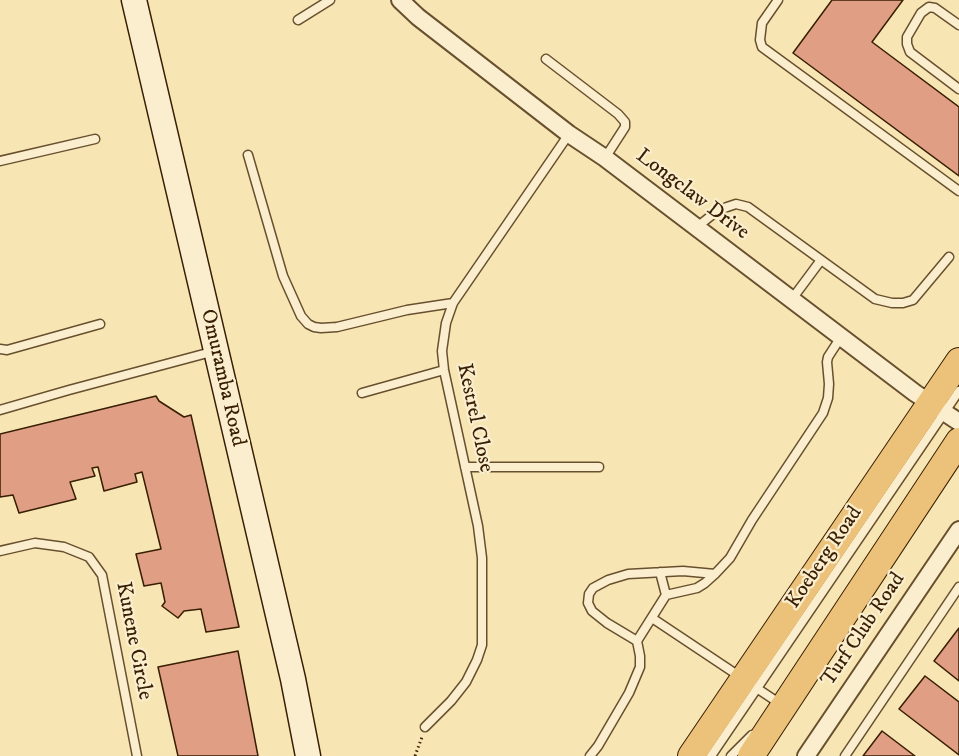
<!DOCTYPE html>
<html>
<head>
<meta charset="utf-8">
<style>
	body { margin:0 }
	canvas { display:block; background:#f7e5b3 }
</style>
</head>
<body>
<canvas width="959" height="756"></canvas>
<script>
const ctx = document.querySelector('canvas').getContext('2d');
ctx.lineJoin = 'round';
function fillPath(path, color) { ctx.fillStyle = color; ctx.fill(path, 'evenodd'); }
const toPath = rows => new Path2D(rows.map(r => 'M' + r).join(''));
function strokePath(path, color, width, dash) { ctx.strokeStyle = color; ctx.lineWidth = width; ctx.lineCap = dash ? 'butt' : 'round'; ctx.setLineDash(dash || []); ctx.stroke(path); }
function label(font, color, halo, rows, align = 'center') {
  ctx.font = font + ' "IM FELL DW Pica",serif'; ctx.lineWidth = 4.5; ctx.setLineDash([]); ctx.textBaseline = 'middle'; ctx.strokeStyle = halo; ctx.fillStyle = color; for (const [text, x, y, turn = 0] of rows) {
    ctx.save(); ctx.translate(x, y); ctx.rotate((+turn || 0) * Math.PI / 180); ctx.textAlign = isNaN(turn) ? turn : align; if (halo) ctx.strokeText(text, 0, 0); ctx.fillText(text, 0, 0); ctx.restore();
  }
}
const building = toPath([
	[832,0,903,0,872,42,959,107,959,176,793,53,832,0],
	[156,396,159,401,184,417,191,415,239,627,206,632,201,609,184,611,178,618,162,606,165,602,161,583,144,586,136,554,161,549,142,472,135,474,137,482,104,491,98,467,92,468,95,476,70,482,76,499,19,513,13,495,0,497,0,434,156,396],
	[959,628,959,681,934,661,959,628],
	[238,651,258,756,178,756,158,667,238,651],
	[925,676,959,702,959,755,899,709,925,676],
	[882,731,915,756,863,756,882,731]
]);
fillPath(building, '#e09e85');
strokePath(building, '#381e02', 1.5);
const lane = toPath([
	[778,0,762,23,760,40,762,47,959,191],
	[298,20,330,0],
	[959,25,935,8,929,7,921,13,907,37,907,44,910,52,959,89],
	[546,59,618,114,625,122,625,127,605,158],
	[248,155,283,276,301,316,308,324,314,327,321,328,337,327,407,310,453,303],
	[0,161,95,139],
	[697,227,717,211,727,207,736,204,748,207,875,299,892,303,903,303,913,300,949,257],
	[792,299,821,260],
	[0,349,7,350,100,324],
	[362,393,444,370],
	[0,410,69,390,215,351],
	[465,467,599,467],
	[0,551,35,543,64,547,89,557,102,575,137,756],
	[660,572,666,595],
	[652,618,742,678],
	[637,641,607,623,592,611,588,603,589,594,593,588,608,580,628,574,683,571,715,574],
	[752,685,782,705],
	[425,727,451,701,466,682,477,660,482,645,482,558,478,526,444,370,442,351,446,323,453,303,569,134],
	[590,756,598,746,629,693,640,667,640,656,637,641,666,595,697,588,705,583,715,574,730,558,752,520,823,413,828,398,829,384,827,362,828,357,841,337],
	[711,756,959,391],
	[731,756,752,735],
	[845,756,959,587]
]);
const street = toPath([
	[400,0,418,17,569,134,605,158,915,393,959,422],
	[806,756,959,530]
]);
const secondary = toPath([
	[134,0,293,679,308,756]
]);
const primary = toPath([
	[691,756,959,361],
	[751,756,959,441]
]);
strokePath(lane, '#68502e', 11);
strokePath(street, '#68502e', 20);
strokePath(secondary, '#381e02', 27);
strokePath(primary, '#381e02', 28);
strokePath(toPath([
	[415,756,422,737]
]), '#381e02', 3, [1.5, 3]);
strokePath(lane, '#faeece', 8);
strokePath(street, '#faeece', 16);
strokePath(secondary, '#faeece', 24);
strokePath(primary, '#ecc27a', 26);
label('21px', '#381e02', '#faeece', [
	["Longclaw Drive",692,195,37],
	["Omuramba Road",222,378,77],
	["Kestrel Close",474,418,78],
	["Koeberg Road",825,558,-56],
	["Turf Club Road",864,630,-56],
	["Kunene Circle",133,641,79]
]);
</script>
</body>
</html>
